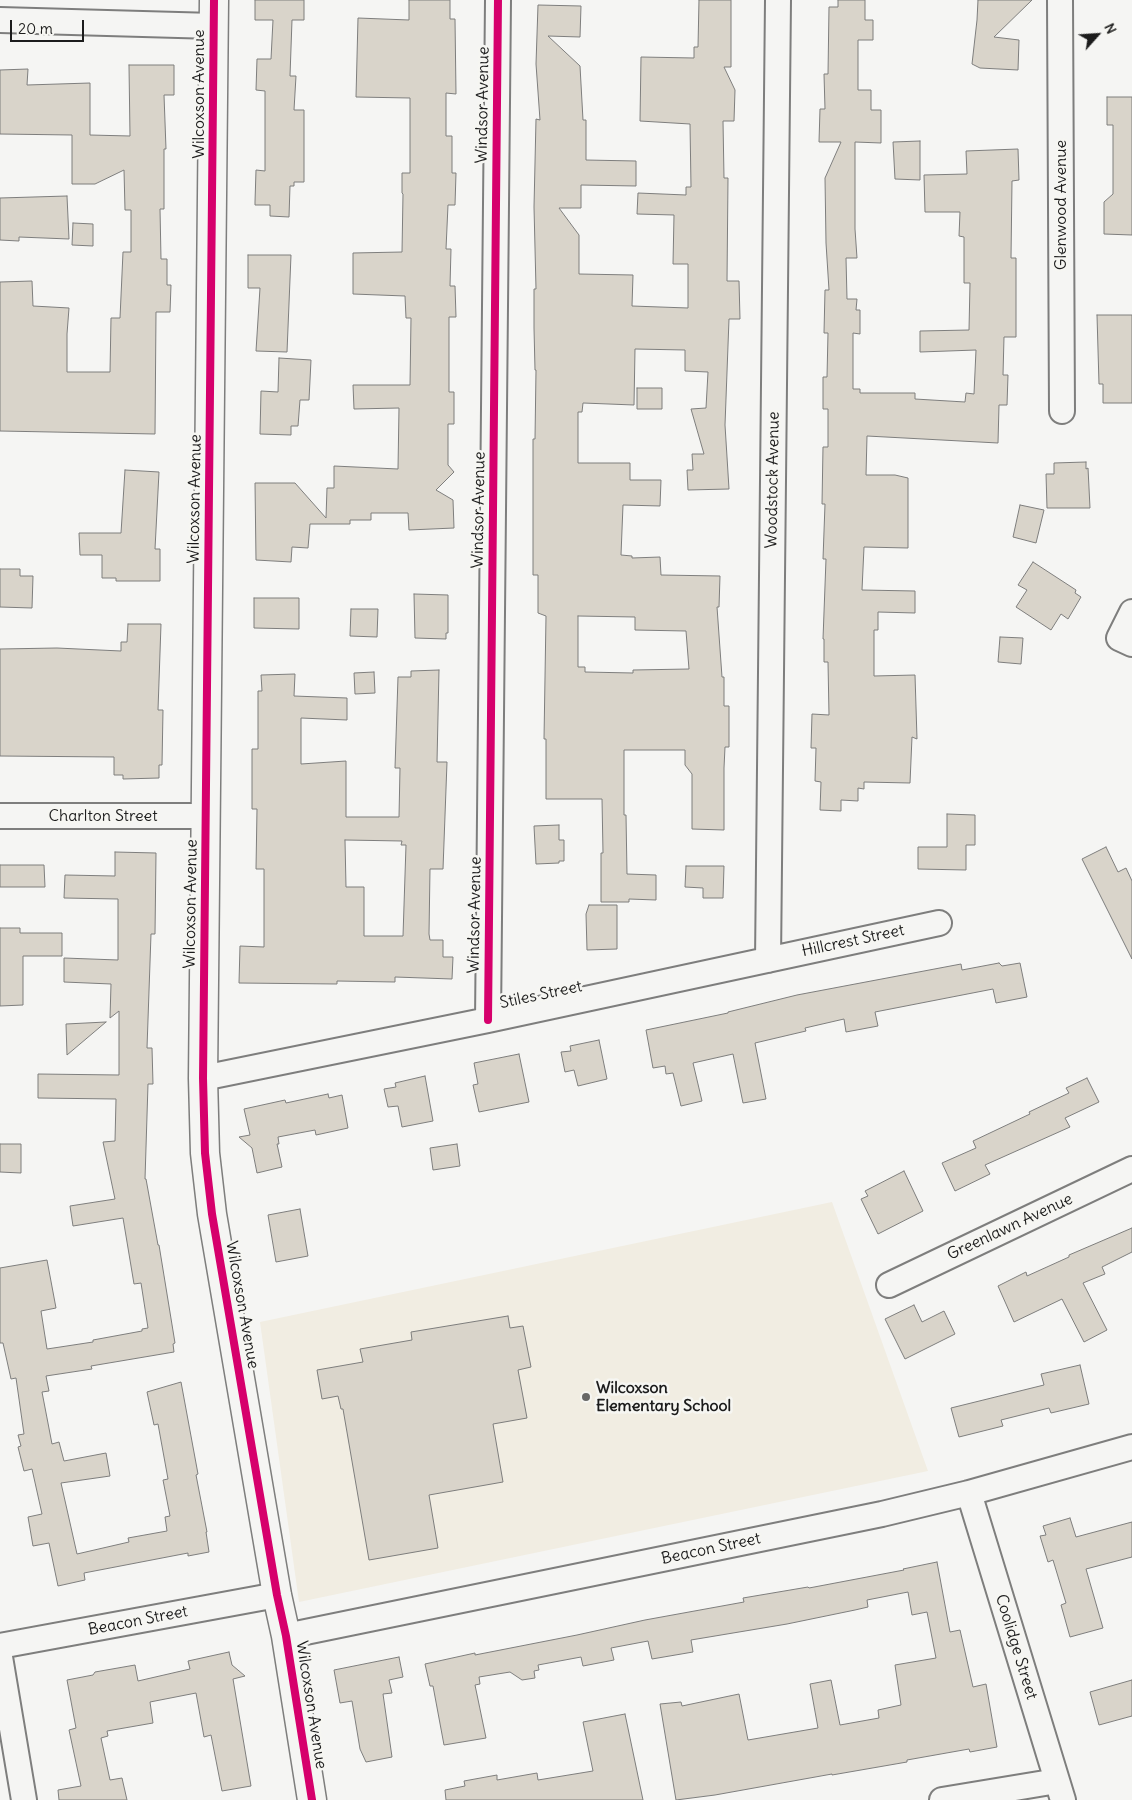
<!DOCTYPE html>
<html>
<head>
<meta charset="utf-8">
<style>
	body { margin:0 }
	#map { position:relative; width:1132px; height:1800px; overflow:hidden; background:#f5f5f3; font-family:Delius,sans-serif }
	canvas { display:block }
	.north { position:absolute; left:1072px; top:10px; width:50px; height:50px; -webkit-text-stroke:4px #f6f6f2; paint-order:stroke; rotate:64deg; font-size:14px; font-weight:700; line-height:20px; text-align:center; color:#1c1c1c }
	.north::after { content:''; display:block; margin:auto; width:18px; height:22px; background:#1c1c1c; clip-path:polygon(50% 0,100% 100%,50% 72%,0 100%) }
	.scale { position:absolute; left:10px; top:20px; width:74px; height:22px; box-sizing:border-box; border:2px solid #1c1c1c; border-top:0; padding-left:6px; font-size:15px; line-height:18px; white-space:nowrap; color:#1c1c1c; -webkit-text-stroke:4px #f6f6f2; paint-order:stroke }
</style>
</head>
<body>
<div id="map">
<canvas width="1132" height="1800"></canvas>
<div class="north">N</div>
<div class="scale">20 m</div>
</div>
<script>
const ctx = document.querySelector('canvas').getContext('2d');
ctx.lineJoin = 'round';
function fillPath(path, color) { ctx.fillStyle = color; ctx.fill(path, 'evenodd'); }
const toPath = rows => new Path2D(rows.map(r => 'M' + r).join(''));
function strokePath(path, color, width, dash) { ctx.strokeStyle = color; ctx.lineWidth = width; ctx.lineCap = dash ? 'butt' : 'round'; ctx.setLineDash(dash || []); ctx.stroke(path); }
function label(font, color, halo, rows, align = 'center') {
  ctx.font = font + ' Delius,sans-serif'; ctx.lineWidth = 5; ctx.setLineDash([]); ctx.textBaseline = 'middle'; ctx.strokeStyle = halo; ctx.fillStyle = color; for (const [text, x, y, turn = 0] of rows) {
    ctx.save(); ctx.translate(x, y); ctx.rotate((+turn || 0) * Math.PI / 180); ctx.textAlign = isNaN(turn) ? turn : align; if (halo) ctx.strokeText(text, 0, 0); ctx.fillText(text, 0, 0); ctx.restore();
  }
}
fillPath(toPath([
	[832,1202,928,1471,299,1602,260,1322]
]), '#f1ede2');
const building = toPath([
	[255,0,304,0,304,20,292,20,290,76,296,76,294,110,304,110,304,182,294,182,294,186,290,186,289,217,270,216,270,205,255,205,255,202,256,170,265,171,265,91,256,90,257,59,271,59,273,20,255,20,255,0],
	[409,0,450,0,450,19,455,19,456,94,446,93,446,136,452,136,452,173,456,173,455,205,448,205,446,249,451,249,450,286,455,286,456,317,449,317,449,392,454,392,454,424,448,424,448,465,454,472,436,490,453,500,454,528,409,530,408,513,371,513,371,520,350,520,350,524,310,524,308,548,292,547,291,562,256,560,255,483,295,483,326,518,327,488,334,488,334,466,398,469,399,408,354,409,353,385,410,385,411,318,406,318,405,296,353,294,353,253,402,252,403,194,402,193,402,173,410,173,410,98,356,97,358,18,409,20,409,0],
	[699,0,731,0,731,67,724,67,735,90,734,121,723,121,724,178,728,178,727,281,739,281,740,319,729,319,725,425,729,489,688,490,687,470,693,470,692,454,704,454,691,409,706,408,708,372,685,371,685,350,635,349,634,405,583,403,582,412,578,412,578,463,630,463,630,480,661,480,660,506,623,505,621,555,632,556,632,558,660,557,661,575,720,576,719,607,717,607,722,677,724,677,724,706,729,706,729,747,725,747,724,768,724,830,692,829,692,774,685,765,685,750,624,750,624,815,626,815,627,874,656,875,656,900,629,899,629,902,601,902,601,853,603,853,602,799,546,799,546,739,544,739,546,616,538,613,538,575,533,575,533,439,535,439,536,370,535,370,534,328,534,289,536,289,534,207,536,119,540,120,536,64,538,5,581,6,580,37,548,36,580,66,583,120,586,120,586,160,636,161,636,186,581,185,581,208,559,208,579,235,579,274,633,275,632,306,688,308,688,264,673,264,674,215,637,214,638,193,686,195,686,187,691,187,690,124,640,121,641,57,694,58,694,47,698,47,699,0],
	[578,616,635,617,635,630,686,631,689,669,633,670,633,673,585,672,585,667,578,667,578,616],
	[838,0,865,0,865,20,873,20,873,40,858,40,858,90,871,90,871,110,881,110,881,143,855,142,855,229,857,258,846,258,847,299,857,299,856,310,860,310,860,334,853,333,853,389,860,389,860,393,915,393,915,399,965,402,966,393,974,394,976,350,920,352,920,331,969,330,970,283,964,283,964,237,959,236,960,212,925,212,924,175,967,174,966,151,1018,149,1019,180,1012,181,1011,258,1016,258,1016,337,1004,337,1003,375,1008,375,1007,405,999,405,998,443,867,436,866,475,895,475,908,478,908,548,864,547,862,590,915,591,915,613,878,612,878,630,874,630,874,676,915,675,917,739,912,737,910,783,864,782,864,789,858,788,858,801,841,800,841,811,820,810,821,782,815,781,816,748,811,748,812,714,829,715,828,662,824,662,824,639,823,639,826,559,823,559,825,504,822,504,823,447,828,447,828,409,823,409,823,377,827,377,828,333,824,333,825,290,829,290,826,243,825,178,841,142,819,142,820,109,825,109,824,74,828,74,829,7,838,7,838,0],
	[978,0,1032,0,994,37,1019,40,1018,70,980,68,972,64,977,20,978,0],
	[129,65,174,65,174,95,164,95,166,149,164,149,164,209,160,209,161,259,167,259,167,285,171,285,170,312,156,312,155,434,0,431,0,282,32,281,33,306,69,308,67,334,67,372,110,372,111,318,120,318,123,252,131,252,131,210,125,210,124,170,95,184,72,184,72,135,0,134,0,70,28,69,27,85,90,83,90,135,130,136,129,65],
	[1107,97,1132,97,1132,235,1104,234,1104,202,1113,194,1113,125,1107,125,1107,97],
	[920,141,920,180,895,179,893,142,920,141],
	[67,196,69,239,19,237,19,241,0,240,0,198,67,196],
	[73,223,93,224,93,246,72,245,73,223],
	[248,255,291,255,287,352,256,351,260,288,248,288,248,255],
	[1097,315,1132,315,1132,403,1103,403,1103,384,1099,384,1097,315],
	[279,358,311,360,309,400,300,400,298,426,291,426,291,435,260,434,261,391,278,392,279,358],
	[637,388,662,388,662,409,637,409,637,388],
	[1086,462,1086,469,1088,468,1090,508,1047,508,1046,474,1054,474,1054,463,1086,462],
	[125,470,159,472,155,549,160,549,160,581,116,581,116,578,102,578,102,555,80,555,79,533,121,533,125,470],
	[1020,505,1044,510,1036,543,1013,537,1020,505],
	[1033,562,1076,590,1075,593,1081,597,1068,619,1061,614,1051,630,1016,607,1027,590,1018,585,1033,562],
	[0,569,20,569,20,576,33,576,32,608,0,607,0,569],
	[414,594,448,595,448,633,446,633,446,639,415,638,414,594],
	[254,598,299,598,299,629,254,628,254,598],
	[351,609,378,609,377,637,350,636,351,609],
	[128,624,161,624,158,710,163,710,162,765,159,765,159,778,123,779,123,775,114,775,114,757,0,756,0,649,57,648,121,651,121,642,127,642,128,624],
	[1000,637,1023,638,1021,664,998,662,1000,637],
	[439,670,437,762,447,762,443,869,430,869,429,934,430,940,443,940,443,957,453,957,452,979,395,977,395,982,337,981,337,984,239,983,240,946,264,947,264,869,256,869,257,809,252,809,252,749,258,749,258,691,262,691,261,675,295,674,294,696,347,698,347,720,301,718,301,764,346,761,346,817,399,817,400,768,395,768,398,677,411,677,411,671,439,670],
	[345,840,402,841,401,845,406,845,403,936,364,936,364,887,346,887,345,840],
	[374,672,375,693,355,694,354,673,374,672],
	[947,814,975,815,975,845,966,845,966,870,918,869,918,847,947,847,947,814],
	[559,825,559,840,564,840,564,861,559,861,559,863,536,864,534,826,559,825],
	[1106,847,1118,872,1126,868,1132,881,1132,959,1082,859,1106,847],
	[115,852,156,853,155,934,151,934,147,1048,152,1048,153,1084,148,1084,145,1179,146,1179,158,1245,159,1245,175,1343,173,1344,174,1352,91,1366,92,1369,46,1376,49,1391,42,1392,52,1444,59,1442,64,1461,106,1453,110,1476,61,1483,77,1554,129,1542,128,1538,167,1531,165,1517,170,1516,163,1480,168,1479,158,1424,154,1425,147,1392,181,1382,198,1474,196,1475,207,1532,206,1532,209,1552,188,1556,188,1553,84,1573,85,1580,58,1586,49,1543,33,1546,28,1517,42,1514,32,1469,24,1471,18,1447,21,1446,18,1435,24,1434,16,1378,11,1379,3,1343,0,1343,0,1268,47,1260,56,1308,41,1311,47,1349,93,1342,93,1340,142,1331,142,1329,148,1328,141,1283,134,1284,123,1218,73,1226,70,1206,115,1199,103,1142,115,1141,116,1099,38,1098,38,1074,119,1075,119,1011,110,1018,111,984,64,982,64,958,118,960,118,899,64,898,65,875,115,876,115,852],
	[0,865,44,865,45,887,0,887,0,865],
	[686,866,724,866,723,898,703,898,703,888,685,887,686,866],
	[589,905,617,905,617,949,587,950,586,914,589,905],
	[0,928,20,928,20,933,62,933,62,956,23,956,23,1005,0,1006,0,928],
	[999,963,1002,966,1020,963,1027,997,996,1003,993,989,875,1012,878,1026,846,1032,844,1019,805,1028,806,1031,755,1043,766,1099,743,1103,733,1054,693,1063,702,1101,681,1106,673,1073,666,1074,665,1066,653,1068,646,1030,728,1013,728,1012,797,995,961,964,962,970,999,963],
	[106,1022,67,1055,66,1024,106,1022],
	[599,1040,607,1079,578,1086,574,1070,565,1072,561,1052,571,1051,570,1046,599,1040],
	[519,1054,529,1102,479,1112,473,1085,478,1084,474,1063,519,1054],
	[425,1076,433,1121,402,1127,398,1106,388,1107,384,1089,396,1087,395,1083,425,1076],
	[1087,1078,1099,1102,1065,1118,1070,1127,985,1165,990,1174,955,1191,942,1163,976,1148,973,1141,1030,1114,1029,1112,1069,1093,1066,1088,1087,1078],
	[328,1094,329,1098,342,1095,348,1128,316,1135,315,1130,278,1137,279,1144,277,1144,282,1167,257,1173,252,1148,239,1137,250,1135,244,1109,285,1100,286,1103,328,1094],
	[0,1144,21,1144,21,1173,0,1172,0,1144],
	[457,1144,460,1166,433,1170,430,1148,457,1144],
	[904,1171,923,1211,878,1234,861,1199,868,1196,865,1191,904,1171],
	[300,1209,308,1256,276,1262,268,1215,300,1209],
	[1132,1228,1132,1252,1102,1267,1105,1274,1083,1283,1107,1330,1084,1342,1062,1299,1014,1322,998,1286,1026,1272,1027,1276,1069,1257,1069,1255,1132,1228],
	[914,1305,922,1322,944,1311,955,1334,905,1359,885,1319,914,1305],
	[508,1316,510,1328,523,1326,531,1367,518,1370,527,1418,493,1424,503,1482,429,1495,438,1548,369,1560,343,1409,341,1409,338,1396,322,1399,317,1370,363,1362,360,1349,412,1340,411,1332,508,1316],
	[1080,1365,1089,1404,1051,1413,1049,1408,1001,1420,1003,1426,959,1437,951,1408,1044,1385,1041,1374,1080,1365],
	[1070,1518,1076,1537,1132,1522,1132,1557,1086,1569,1103,1628,1070,1637,1061,1605,1066,1603,1053,1560,1048,1562,1040,1536,1046,1535,1043,1526,1070,1518],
	[937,1562,950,1632,960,1630,973,1687,986,1684,997,1747,970,1752,969,1749,907,1760,907,1762,832,1775,832,1774,715,1795,676,1800,660,1704,681,1702,682,1706,739,1694,748,1740,818,1728,810,1684,831,1680,840,1725,879,1718,878,1710,901,1705,895,1665,936,1658,927,1612,912,1615,908,1592,867,1600,868,1607,855,1610,787,1624,691,1640,693,1652,652,1659,648,1641,611,1648,614,1660,583,1666,581,1657,538,1665,539,1670,534,1671,535,1678,522,1680,510,1672,479,1677,480,1684,475,1685,486,1738,444,1745,433,1686,430,1686,425,1664,475,1653,475,1655,577,1635,645,1620,744,1602,743,1598,808,1587,809,1588,904,1570,903,1569,937,1562],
	[229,1652,232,1665,245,1676,233,1679,251,1786,222,1791,211,1735,204,1737,196,1693,150,1702,153,1723,107,1731,108,1736,101,1738,110,1780,122,1778,127,1800,59,1800,58,1790,81,1786,69,1730,76,1728,67,1680,93,1675,95,1672,135,1665,138,1681,190,1669,188,1661,229,1652],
	[399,1657,403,1677,389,1680,392,1693,383,1694,392,1757,366,1762,360,1749,352,1701,340,1703,334,1670,399,1657],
	[1132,1680,1132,1716,1099,1725,1090,1692,1132,1680],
	[625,1714,643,1800,446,1800,445,1790,465,1786,464,1781,497,1775,497,1780,537,1773,538,1780,593,1771,583,1722,625,1714]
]);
fillPath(building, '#d9d4ca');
strokePath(building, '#7e7e7d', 1);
const street = toPath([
	[1060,0,1062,411],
	[0,20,214,26],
	[1132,612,1119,638,1132,644],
	[0,816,206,816],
	[768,960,778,0],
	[488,1020,498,0],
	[203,1078,488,1020,939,923],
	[889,1285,1132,1169],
	[969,1493,1063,1800],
	[286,1636,882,1514,969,1493,1132,1447],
	[0,1646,277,1595],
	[0,1657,24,1800],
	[942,1800,1057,1781]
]);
const secondary = toPath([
	[214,0,203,1078,205,1153,212,1214,277,1595,286,1636,312,1800]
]);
strokePath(street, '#7e7e7d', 28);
strokePath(secondary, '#7e7e7d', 31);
strokePath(street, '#f5f5f3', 24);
strokePath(secondary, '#f5f5f3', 28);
strokePath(toPath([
	[214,0,203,1078,205,1153,212,1214,277,1595,286,1636,312,1800],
	[488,1020,498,0]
]), '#d6006c', 8);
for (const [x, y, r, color] of [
	[586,1397,5,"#686867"]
]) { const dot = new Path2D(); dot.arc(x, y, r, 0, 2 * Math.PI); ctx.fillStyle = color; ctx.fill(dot); strokePath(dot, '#f6f6f2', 2); }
label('16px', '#1c1c1c', '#f6f6f2', [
	["Wilcoxson Avenue",199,94,-90],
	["Windsor Avenue",483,105,-89],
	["Glenwood Avenue",1061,205,-90],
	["Woodstock Avenue",773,480,-89],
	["Wilcoxson Avenue",195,499,-89],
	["Windsor Avenue",479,510,-89],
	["Charlton Street",103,816],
	["Wilcoxson Avenue",191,904,-89],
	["Windsor Avenue",475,915,-89],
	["Hillcrest Street",853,941,-12],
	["Stiles Street",541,995,-12],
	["Greenlawn Avenue",1010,1227,-25],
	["Wilcoxson Avenue",242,1305,80],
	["Beacon Street",711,1549,-12],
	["Beacon Street",138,1621,-11],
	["Coolidge Street",1016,1647,73],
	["Wilcoxson Avenue",311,1705,81]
]);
label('bold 16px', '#1c1c1c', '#f6f6f2', [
	["Wilcoxson",596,1388],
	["Elementary School",596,1406]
], 'left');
</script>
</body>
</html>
